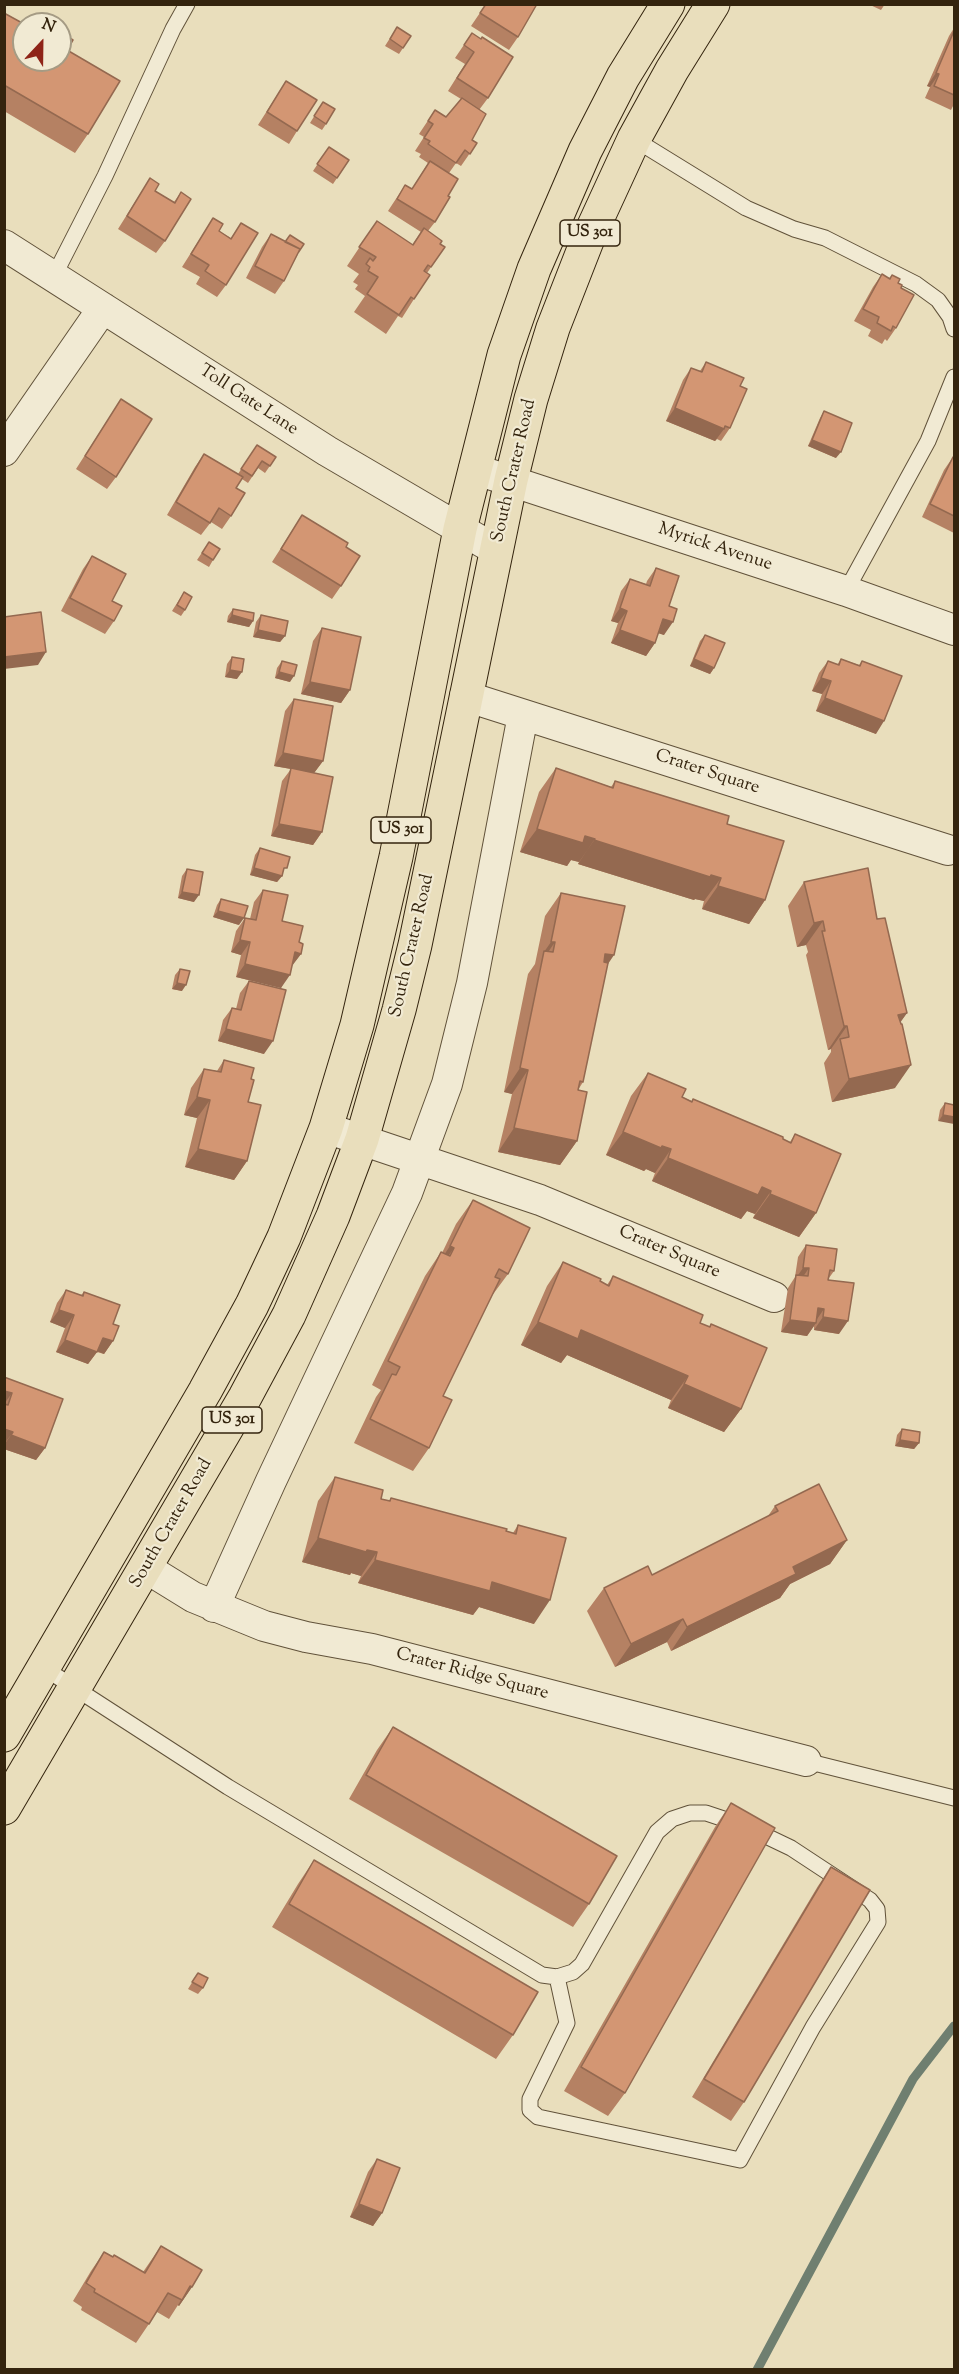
<!DOCTYPE html>
<html>
<head>
<meta charset="utf-8">
<style>
	body { margin:0 }
	#map { position:relative; width:959px; height:2374px; overflow:hidden; background:#e9debc; font-family:"Sorts Mill Goudy",serif }
	canvas { display:block }
	.frame { position:absolute; inset:0; border:6px solid #34240e; pointer-events:none }
	.north { position:absolute; left:12px; top:12px; width:60px; height:60px; box-sizing:border-box; background:#f1ead3; border:2px solid #a59b84; border-radius:50%; rotate:22deg; font-size:16px; font-weight:700; line-height:24px; text-align:center; color:#34240e }
	.north::after { content:''; display:block; margin:auto; width:21px; height:27px; background:#8f2418; clip-path:polygon(50% 0,100% 100%,50% 72%,0 100%) }
</style>
</head>
<body>
<div id="map">
<canvas width="959" height="2374"></canvas>
<div class="frame"></div>
<div class="north">N</div>
</div>
<script>
const ctx = document.querySelector('canvas').getContext('2d');
ctx.lineJoin = 'round';
const toPath = rows => new Path2D(rows.map(r => 'M' + r).join(''));
function strokePath(path, color, width, dash) { ctx.strokeStyle = color; ctx.lineWidth = width; ctx.lineCap = dash ? 'butt' : 'round'; ctx.setLineDash(dash || []); ctx.stroke(path); }
function fillPath(path, color) { ctx.fillStyle = color; ctx.fill(path, 'evenodd'); }
function label(font, color, halo, rows, align = 'center') {
  ctx.font = font + ' "Sorts Mill Goudy",serif'; ctx.lineWidth = 4.5; ctx.setLineDash([]); ctx.textBaseline = 'middle'; ctx.strokeStyle = halo; ctx.fillStyle = color; for (const [text, x, y, turn = 0] of rows) {
    ctx.save(); ctx.translate(x, y); ctx.rotate((+turn || 0) * Math.PI / 180); ctx.textAlign = isNaN(turn) ? turn : align; if (halo) ctx.strokeText(text, 0, 0); ctx.fillText(text, 0, 0); ctx.restore();
  }
}
strokePath(toPath([
	[757,2370,913,2079,954,2026]
]), '#6f7f70', 9);
const service = toPath([
	[634,139,746,208,794,229,825,238,916,284,938,300,950,317,954,329],
	[54,276,105,176,173,29,187,4],
	[846,591,928,441,954,377],
	[44,1668,228,1787,542,1975,557,1977,573,1972,582,1964,657,1832,672,1819,690,1813,706,1813,745,1826,791,1848,870,1900,877,1909,878,1922,813,2027,740,2160,538,2117,530,2110,530,2099,567,2023,557,1977],
	[806,1761,954,1798]
]);
const minor = toPath([
	[4,245,327,451,496,550],
	[4,451,103,308],
	[474,469,846,591,954,630],
	[465,696,948,850],
	[326,1128,540,1200,774,1297],
	[146,1568,193,1597,264,1626,306,1637,372,1649,806,1761],
	[214,1607,271,1481,407,1193,447,1084,472,983,523,715]
]);
const primary = toPath([
	[4,1735,205,1391,252,1305,284,1237,326,1128,357,1025,396,857,460,529,504,355,534,269,585,151,623,77,668,4],
	[4,1808,245,1397,289,1315,333,1216,362,1139,399,1010,415,945,511,480,531,399,553,328,587,241,634,139,672,70,713,4]
]);
strokePath(service, '#61523a', 17);
strokePath(minor, '#61523a', 32);
strokePath(primary, '#34240e', 35);
strokePath(service, '#f1ead3', 15);
strokePath(minor, '#f1ead3', 30);
strokePath(primary, '#e9debc', 33);
fillPath(toPath([
	[486,4,518,37,509,50,471,26],
	[868,4,885,4,881,10],
	[4,13,67,50,88,134,75,153,4,111],
	[397,27,411,36,399,54,385,46],
	[954,28,954,104,951,110,925,98,930,87,927,86,949,36],
	[472,33,488,98,479,110,472,140,477,143,461,166,456,163,449,173,448,196,435,222,428,231,440,244,445,247,427,273,414,299,402,318,398,316,386,334,354,312,365,296,355,289,358,285,353,282,359,274,347,266,377,221,412,245,421,232,388,211,405,185,412,189,428,163,419,157,421,154,415,151,424,137,419,134,435,110,446,117,461,99,448,91,465,64,455,58],
	[286,81,297,131,289,144,258,125],
	[323,102,326,124,322,130,310,123],
	[329,147,349,160,333,184,313,171],
	[150,178,155,191,174,202,181,192,165,241,156,253,118,229],
	[213,218,219,231,231,238,241,223,226,285,217,297,196,284,200,277,182,267],
	[271,234,298,254,284,281,275,294,246,278,262,247],
	[882,274,889,278,892,275,898,283,901,288,896,328,887,341,885,339,882,344,868,336,871,330,854,321,873,287],
	[706,362,740,386,730,428,721,441,717,439,715,441,666,421,683,380,691,368,700,371],
	[121,399,116,477,107,489,76,469],
	[824,411,836,458,808,446,820,418],
	[257,445,276,457,265,473,258,468,248,483,242,479,236,488,231,516,222,529,211,522,201,535,167,515,195,467,204,454,238,474],
	[953,457,954,458,954,533,922,517,944,470],
	[302,515,346,547,341,586,332,599,272,562],
	[209,542,213,560,209,567,197,560],
	[92,556,112,601,114,621,105,634,61,611,83,569],
	[656,568,669,606,664,635,658,633,655,643,646,656,611,643,618,623,611,621,621,591,630,579,646,584,647,581],
	[184,592,185,610,181,616,172,611],
	[233,609,253,621,249,627,227,622,228,616],
	[261,615,285,636,280,642,253,637,256,622],
	[322,628,350,690,341,703,301,694,313,641],
	[705,635,714,668,710,674,690,666,700,641],
	[232,657,237,679,225,677,227,664],
	[841,659,859,665,862,661,876,734,816,711,822,694,812,691,819,673,828,661,837,665],
	[282,661,290,682,275,678,277,668],
	[294,699,323,761,314,773,322,832,313,845,271,836,282,781,291,769,274,766,285,711],
	[556,768,611,787,615,781,727,824,765,900,749,924,702,909,704,901,695,899,694,900,578,864,579,862,571,860,567,866,520,852,539,792],
	[260,848,283,875,277,882,250,875,255,855],
	[187,869,194,902,178,898,182,876],
	[804,882,877,919,907,1013,900,1022,895,1088,832,1102,824,1063,831,1052,831,1049,828,1050,806,955,808,952,806,945,797,947,788,906],
	[263,890,282,921,299,942,301,954,292,965,281,988,236,977,241,955,231,952,236,931,245,918,250,919,254,902],
	[561,893,607,966,583,1082,578,1090,577,1141,560,1165,498,1152,512,1094,504,1092,528,974,535,964,545,916],
	[221,899,239,925,213,917,217,905],
	[180,969,182,991,172,989,175,975],
	[249,981,264,1054,218,1041,223,1020,232,1008,236,1009,240,993],
	[224,1060,251,1079,248,1102,247,1161,234,1180,185,1167,197,1118,184,1115,191,1088,204,1069,217,1071],
	[648,1073,682,1097,692,1101,693,1099,790,1142,795,1134,816,1213,799,1237,753,1218,755,1214,747,1211,741,1219,652,1181,655,1173,646,1169,644,1171,606,1155,631,1096],
	[945,1103,954,1105,938,1121,940,1110],
	[473,1200,508,1274,491,1297,443,1396,429,1448,413,1471,354,1443,376,1397,381,1390,372,1385,425,1276,441,1252,442,1253,456,1224],
	[806,1245,834,1271,829,1278,839,1334,814,1330,814,1326,807,1336,781,1332,788,1288,795,1277,798,1257],
	[563,1262,607,1285,613,1276,700,1323,709,1327,711,1324,741,1409,724,1432,668,1408,671,1400,567,1355,561,1363,521,1345,547,1286],
	[66,1290,81,1295,84,1292,113,1324,113,1341,104,1354,97,1352,88,1364,56,1352,65,1328,50,1322,57,1303],
	[4,1377,45,1448,36,1460,4,1449],
	[902,1429,919,1443,914,1449,895,1446,897,1435],
	[335,1477,381,1499,389,1501,391,1498,513,1533,518,1525,534,1624,479,1607,473,1615,358,1583,361,1576,351,1573,350,1575,302,1562,318,1501],
	[775,1506,847,1540,830,1564,790,1584,780,1598,671,1651,667,1642,615,1667,587,1611,604,1588,652,1575,768,1516],
	[393,1727,589,1904,573,1927,349,1799,377,1750],
	[731,1803,625,2093,608,2116,564,2091,715,1827],
	[314,1860,513,2035,496,2059,272,1927,298,1884],
	[831,1867,744,2102,731,2121,692,2097,818,1886],
	[198,1973,203,1988,198,1994,188,1989],
	[377,2159,382,2213,373,2226,350,2217,368,2172],
	[161,2246,192,2287,179,2306,178,2305,169,2319,157,2312,136,2343,81,2310,82,2307,73,2301,91,2271,104,2252,143,2272]
]), '#b58163');
fillPath(toPath([
	[936,73,939,74,930,87,927,86],
	[675,408,724,429,715,441,666,421],
	[812,440,841,452,836,458,808,446],
	[620,608,627,611,618,623,611,621],
	[232,615,253,621,249,627,227,622],
	[663,619,673,622,664,635,655,632],
	[258,630,285,636,280,642,253,637],
	[620,630,655,643,646,656,611,643],
	[46,652,38,665,4,669,4,657],
	[694,659,714,668,710,674,690,666],
	[230,670,242,672,237,679,225,677],
	[279,672,294,676,290,682,275,678],
	[821,678,831,681,822,694,812,691],
	[310,682,350,690,341,703,301,694],
	[825,698,884,721,876,734,816,711],
	[283,753,323,761,314,773,274,766],
	[279,824,322,832,313,845,271,836],
	[537,829,585,836,595,839,579,862,571,860,567,866,520,852],
	[594,840,721,878,704,901,695,899,694,900,578,864],
	[254,868,282,876,277,882,250,875],
	[718,886,765,900,749,924,702,909],
	[182,892,199,895,194,902,178,898],
	[218,911,244,918,239,925,213,917],
	[823,921,806,945,797,947,814,923],
	[240,940,250,942,241,955,231,952],
	[551,942,555,942,542,961,544,952],
	[295,952,301,954,292,966],
	[605,954,614,955,598,979],
	[245,964,290,975,281,988,236,977],
	[177,983,186,985,182,991,172,989],
	[907,1013,890,1037,898,1015],
	[844,1026,847,1026,831,1049,828,1050],
	[226,1029,273,1041,264,1054,218,1041],
	[911,1065,895,1088,832,1102,849,1079],
	[520,1068,528,1070,512,1094,504,1092],
	[197,1097,210,1100,197,1118,184,1115],
	[943,1115,954,1117,954,1124,938,1121],
	[514,1128,577,1141,560,1165,498,1152],
	[623,1132,671,1149,655,1173,646,1169,644,1171,606,1155],
	[198,1149,247,1161,234,1180,185,1167],
	[668,1158,762,1187,771,1191,755,1214,747,1211,741,1219,652,1181],
	[770,1194,816,1213,799,1237,753,1218],
	[450,1246,454,1248,437,1271,434,1270],
	[803,1268,809,1268,800,1281,796,1278],
	[818,1308,824,1309,815,1322],
	[59,1310,74,1315,65,1328,50,1322],
	[823,1317,848,1321,839,1334,814,1330],
	[790,1320,816,1323,807,1336,781,1332],
	[538,1322,581,1330,688,1376,671,1400,567,1355,561,1363,521,1345],
	[103,1338,113,1341,104,1354,94,1350],
	[65,1340,97,1352,88,1364,56,1352],
	[684,1384,741,1409,724,1432,668,1408],
	[4,1391,12,1393,4,1404],
	[4,1429,13,1432,4,1444],
	[11,1435,45,1448,36,1460,4,1449,4,1445],
	[900,1440,919,1443,914,1449,895,1446],
	[318,1538,377,1552,361,1576,351,1573,350,1575,302,1562],
	[847,1540,830,1564,790,1584,780,1598,671,1651,687,1627,793,1567],
	[375,1560,492,1582,550,1600,534,1624,479,1607,473,1615,358,1583],
	[683,1619,667,1642,615,1667,631,1644],
	[359,2204,382,2213,373,2226,350,2217],
	[190,2286,192,2287,179,2306,178,2305]
]), '#946950');
const building = toPath([
	[486,4,496,5,537,4,518,37,480,13,486,4],
	[4,13,24,24,24,60,60,60,60,32,73,40,67,50,120,81,88,134,4,85,4,13],
	[39,20,46,24,36,24,39,20],
	[397,27,411,36,403,48,390,39,397,27],
	[954,31,954,95,934,86,939,74,936,73,954,31],
	[472,33,481,39,482,37,513,57,488,98,457,78,474,52,464,45,472,33],
	[286,81,317,100,297,131,267,112,286,81],
	[462,98,486,114,472,140,477,143,470,154,465,150,456,163,428,144,430,141,424,138,433,124,428,121,435,110,446,117,462,98],
	[323,102,335,109,326,124,314,116,323,102],
	[329,147,349,160,337,178,317,164,329,147],
	[430,161,458,179,448,196,450,197,435,222,397,199,405,185,412,189,430,161],
	[150,178,159,184,155,191,175,203,181,192,191,199,165,241,127,216,150,178],
	[213,218,223,224,219,231,231,239,241,223,258,233,226,285,205,271,209,265,191,254,213,218],
	[377,221,413,245,424,228,442,241,440,244,445,247,431,267,428,265,424,271,430,275,414,299,411,297,399,315,367,294,378,277,368,271,370,267,366,264,370,258,373,261,376,257,359,247,377,221],
	[271,234,300,249,284,281,255,266,271,234],
	[290,235,304,244,298,253,300,249,285,242,290,235],
	[882,274,890,279,892,275,900,279,898,283,902,285,901,288,914,295,896,328,893,326,891,331,877,323,879,317,863,309,882,274],
	[706,362,744,378,740,386,747,389,730,428,725,426,724,429,675,408,691,368,702,372,706,362],
	[121,399,152,419,116,477,85,456,121,399],
	[824,411,852,423,841,452,812,440,824,411],
	[257,445,276,457,270,466,262,461,252,476,241,469,257,445],
	[204,454,243,477,236,488,245,493,231,516,219,508,210,523,176,502,204,454],
	[953,457,954,458,954,516,930,504,953,457],
	[302,515,348,543,346,547,360,556,341,586,281,549,302,515],
	[209,542,220,549,213,560,202,553,209,542],
	[92,556,126,574,112,601,122,606,114,621,70,598,92,556],
	[656,568,679,576,669,606,677,609,673,622,663,619,655,643,620,630,627,611,620,608,630,579,650,586,656,568],
	[184,592,192,597,185,610,177,605,184,592],
	[233,609,254,613,253,621,232,615,233,609],
	[41,612,46,652,4,657,4,617,41,612],
	[261,615,288,621,285,636,258,630,261,615],
	[322,628,361,637,350,690,310,682,322,628],
	[705,635,725,643,714,668,694,659,705,635],
	[232,657,244,659,242,672,230,670,232,657],
	[841,659,860,666,862,661,902,676,884,721,825,698,831,681,821,678,828,661,839,665,841,659],
	[282,661,297,665,294,676,279,672,282,661],
	[294,699,333,706,323,761,283,753,294,699],
	[291,768,333,777,322,832,279,824,291,768],
	[556,768,613,788,615,781,729,816,727,824,784,841,765,900,718,886,721,878,711,875,710,877,594,840,595,839,585,836,583,843,537,829,556,768],
	[260,848,290,857,287,868,284,868,282,876,254,868,260,848],
	[868,868,877,919,885,918,907,1013,898,1015,901,1024,902,1024,911,1065,849,1079,840,1039,849,1037,847,1026,844,1026,822,931,825,931,823,921,814,923,804,882,868,868],
	[187,869,203,872,199,895,182,892,187,869],
	[263,890,288,895,282,921,303,926,299,942,303,944,301,954,295,952,290,975,245,964,250,942,240,940,245,918,256,920,263,890],
	[561,893,625,906,614,955,605,954,604,962,608,963,583,1082,580,1081,578,1090,587,1092,577,1141,514,1128,528,1070,520,1068,544,951,553,952,555,942,551,942,561,893],
	[221,899,248,906,244,918,218,911,221,899],
	[180,969,190,971,186,985,177,983,180,969],
	[249,981,286,990,273,1041,226,1029,232,1008,241,1010,249,981],
	[224,1060,254,1068,251,1079,254,1080,248,1102,261,1105,247,1161,198,1149,210,1100,197,1097,204,1069,221,1072,224,1060],
	[648,1073,686,1089,682,1097,692,1102,693,1099,783,1137,783,1139,791,1143,795,1134,841,1154,816,1213,770,1194,771,1191,762,1187,758,1195,668,1158,671,1149,662,1146,661,1148,623,1132,648,1073],
	[945,1103,954,1105,954,1117,943,1115,945,1103],
	[473,1200,530,1228,508,1274,499,1269,495,1277,500,1279,443,1396,452,1400,429,1448,370,1419,392,1374,396,1375,400,1367,388,1361,441,1252,450,1256,454,1248,450,1246,473,1200],
	[806,1245,837,1249,834,1271,830,1270,828,1280,854,1283,848,1321,823,1317,824,1309,818,1308,816,1323,790,1320,796,1275,808,1276,809,1268,803,1268,806,1245],
	[563,1262,601,1279,600,1281,609,1286,613,1276,703,1315,700,1323,710,1327,711,1324,767,1348,741,1409,684,1384,688,1376,581,1330,578,1339,538,1322,563,1262],
	[66,1290,83,1296,84,1292,120,1305,113,1324,119,1326,113,1341,103,1338,97,1352,65,1340,74,1315,59,1310,66,1290],
	[4,1377,63,1399,45,1448,11,1435,13,1432,4,1429,4,1404,8,1405,12,1393,4,1391,4,1377],
	[902,1429,920,1432,919,1443,900,1440,902,1429],
	[335,1477,383,1490,381,1499,390,1501,391,1498,507,1529,506,1531,516,1534,518,1525,566,1538,550,1600,492,1582,490,1591,375,1560,377,1552,367,1550,366,1552,318,1538,335,1477],
	[819,1484,847,1540,793,1567,796,1574,687,1627,683,1619,631,1644,604,1588,648,1566,652,1575,778,1511,775,1506,819,1484],
	[393,1727,617,1856,589,1904,366,1775,393,1727],
	[731,1803,775,1828,625,2093,581,2067,731,1803],
	[314,1860,538,1992,513,2035,289,1904,314,1860],
	[831,1867,870,1890,744,2102,704,2079,831,1867],
	[198,1973,208,1978,203,1988,192,1982,198,1973],
	[377,2159,400,2168,382,2213,359,2204,377,2159],
	[161,2246,202,2270,192,2287,190,2286,182,2300,168,2293,149,2324,94,2292,95,2289,86,2283,104,2252,113,2257,114,2255,145,2273,161,2246]
]);
fillPath(building, '#d39673');
strokePath(building, '#946950', 1.5);
for (const [x, y, w] of [
	[590,233,60],
	[401,830,60],
	[232,1420,60]
]) { const box = new Path2D(); box.roundRect(x - w / 2, y - 13, w, 26, 4.5); ctx.fillStyle = '#f1ead3'; ctx.fill(box); strokePath(box, '#34240e', 1.5); }
label('bold 16px', '#34240e', null, [
	["US 301",590,233],
	["US 301",401,830],
	["US 301",232,1420]
]);
label('18px', '#34240e', '#f1ead3', [
	["Toll Gate Lane",248,401,33],
	["South Crater Road",515,471,-77],
	["Myrick Avenue",715,548,18],
	["Crater Square",707,773,18],
	["South Crater Road",413,946,-77],
	["Crater Square",669,1253,23],
	["South Crater Road",172,1524,-60],
	["Crater Ridge Square",472,1675,15]
]);
</script>
</body>
</html>
